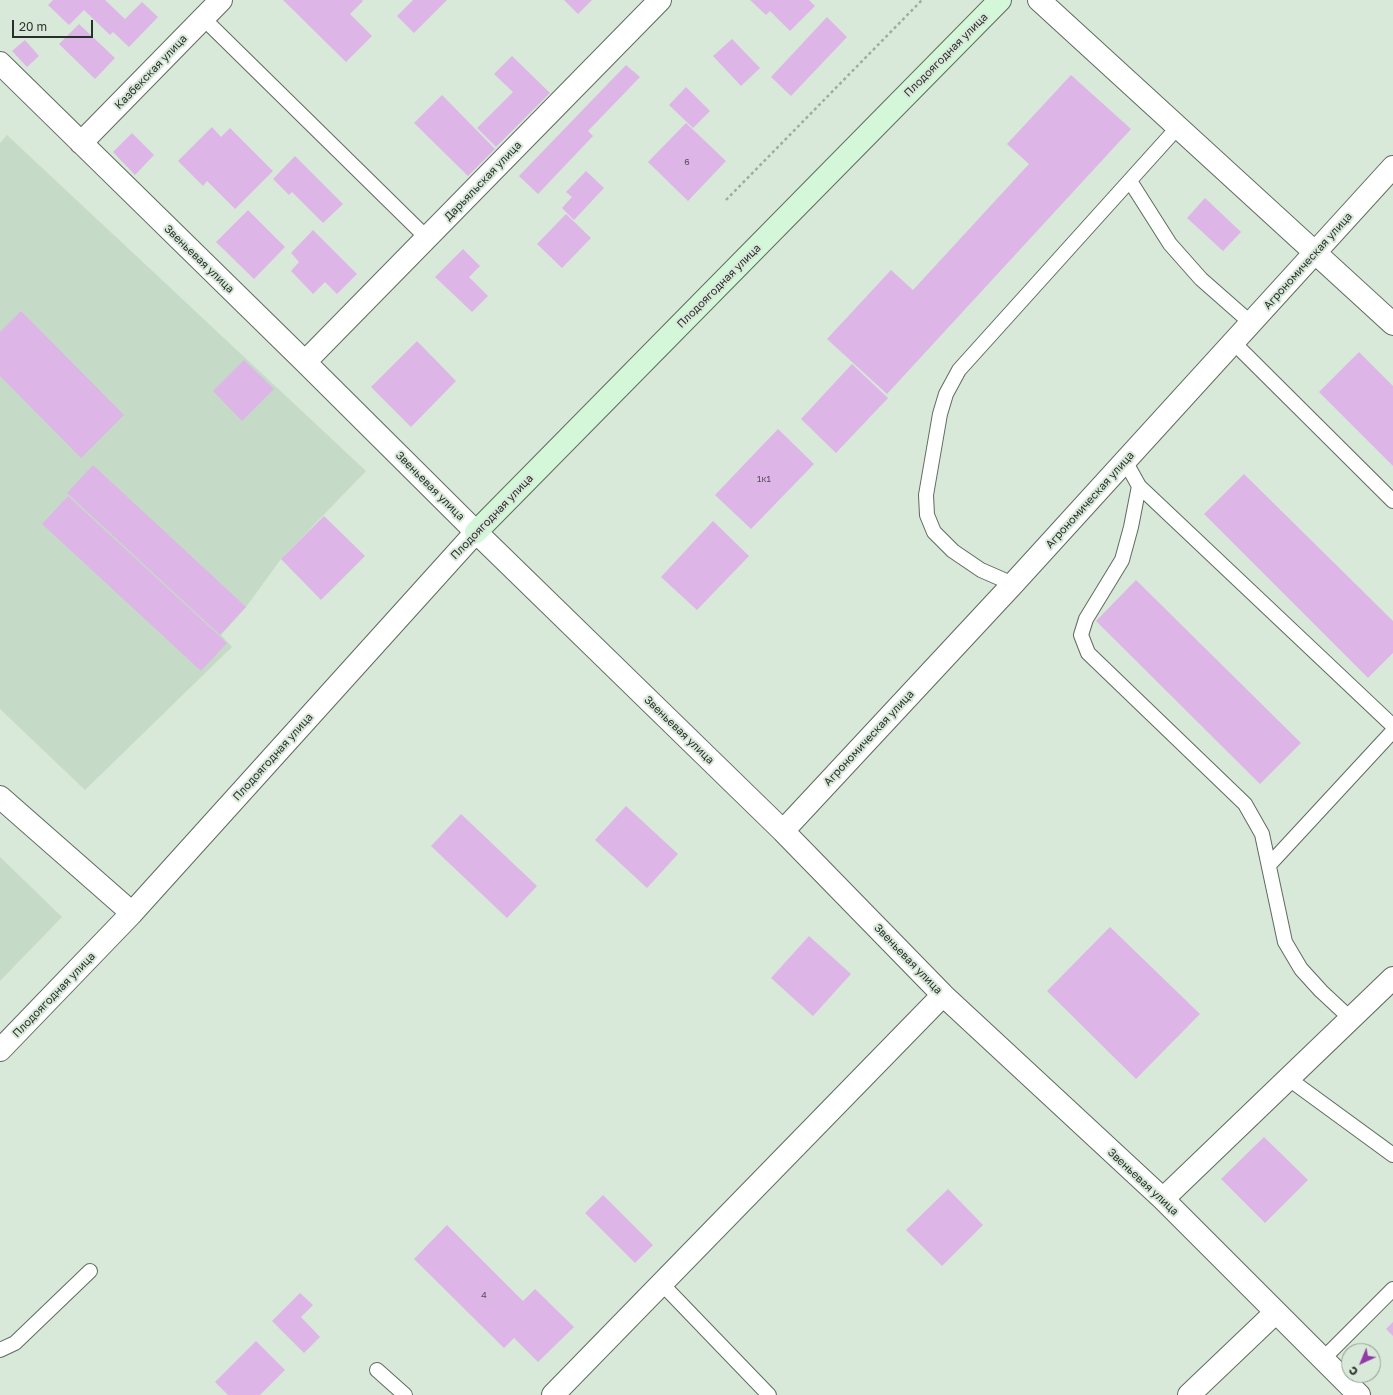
<!DOCTYPE html>
<html>
<head>
<meta charset="utf-8">
<style>
	body { margin:0 }
	#map { position:relative; width:1393px; height:1395px; overflow:hidden; background:#d8e8d9; font-family:"Golos Text",sans-serif }
	canvas { display:block }
	.north { position:absolute; left:1341px; top:1343px; width:40px; height:40px; box-sizing:border-box; background:#d8e8d9; border:1px solid #929e93; border-radius:50%; rotate:224deg; font-size:11px; font-weight:700; line-height:16px; text-align:center; color:#292f2a }
	.north::after { content:''; display:block; margin:auto; width:14px; height:18px; background:#913aa7; clip-path:polygon(50% 0,100% 100%,50% 72%,0 100%) }
	.scale { position:absolute; left:12px; top:20px; width:81px; height:18px; box-sizing:border-box; border:2px solid #292f2a; border-top:0; padding-left:5px; font-size:12px; line-height:14px; white-space:nowrap; color:#292f2a; -webkit-text-stroke:3px #d8e8d9; paint-order:stroke }
</style>
</head>
<body>
<div id="map">
<canvas width="1393" height="1395"></canvas>
<div class="north">С</div>
<div class="scale">20 m</div>
</div>
<script>
const ctx = document.querySelector('canvas').getContext('2d');
ctx.lineJoin = 'round';
function fillPath(path, color) { ctx.fillStyle = color; ctx.fill(path, 'evenodd'); }
const toPath = rows => new Path2D(rows.map(r => 'M' + r).join(''));
function strokePath(path, color, width, dash) { ctx.strokeStyle = color; ctx.lineWidth = width; ctx.lineCap = dash ? 'butt' : 'round'; ctx.setLineDash(dash || []); ctx.stroke(path); }
function label(font, color, halo, rows, align = 'center') {
  ctx.font = font + ' "Golos Text",sans-serif'; ctx.lineWidth = 4; ctx.setLineDash([]); ctx.textBaseline = 'middle'; ctx.strokeStyle = halo; ctx.fillStyle = color; for (const [text, x, y, turn = 0] of rows) {
    ctx.save(); ctx.translate(x, y); ctx.rotate((+turn || 0) * Math.PI / 180); ctx.textAlign = isNaN(turn) ? turn : align; if (halo) ctx.strokeText(text, 0, 0); ctx.fillText(text, 0, 0); ctx.restore();
  }
}
fillPath(toPath([
	[7,135,366,471,281,559,246,607,221,635,232,647,85,790,0,709,0,143],
	[0,857,62,917,0,981]
]), '#c5dbc7');
fillPath(toPath([
	[53,0,105,0,125,19,142,2,158,17,129,47,113,32,110,35,84,10,69,25,48,5],
	[283,0,362,0,363,1,350,14,372,36,346,62],
	[413,0,447,0,414,33,397,16],
	[564,0,592,0,578,14],
	[750,0,809,0,815,6,790,31,770,11,766,15],
	[827,17,847,37,791,96,771,77],
	[79,24,115,58,95,79,59,44],
	[732,39,760,68,741,86,713,56],
	[25,40,39,56,27,67,12,51],
	[512,56,550,93,496,147,477,128,513,92,494,74],
	[626,65,640,77,588,131,593,136,538,194,519,176],
	[1071,75,1131,129,887,394,827,339,891,270,913,290,1029,164,1007,144],
	[686,87,710,111,693,128,669,105],
	[442,95,495,149,468,176,414,123],
	[686,123,726,161,688,201,648,162],
	[212,127,221,137,230,128,273,171,235,209,207,181,203,186,178,161],
	[132,133,154,155,135,175,113,152],
	[295,156,343,204,323,223,292,192,289,195,273,179],
	[586,171,604,188,574,220,562,208,572,197,566,192],
	[1205,198,1241,232,1223,251,1187,218],
	[248,210,285,247,254,279,216,242],
	[566,214,591,238,562,268,537,244],
	[313,230,357,274,337,294,325,282,313,294,291,271,299,262,291,253],
	[463,249,480,266,469,277,488,296,472,312,435,277],
	[21,311,124,415,81,458,0,376,0,332],
	[417,341,456,381,411,427,371,387],
	[1359,352,1393,386,1393,466,1319,392],
	[244,360,274,389,242,421,213,391],
	[852,364,888,398,836,453,801,419],
	[778,429,814,464,751,529,715,495],
	[93,465,246,607,220,635,67,493],
	[1244,474,1393,621,1393,653,1368,678,1204,514],
	[68,496,227,643,201,671,42,524],
	[324,516,365,556,321,600,281,559],
	[713,521,749,556,697,610,661,577],
	[1136,580,1301,743,1260,784,1096,621],
	[626,806,678,854,647,888,595,840],
	[461,814,537,886,507,918,431,846],
	[1110,927,1200,1014,1136,1079,1047,991],
	[809,936,851,974,813,1016,771,978],
	[1264,1137,1308,1180,1265,1223,1221,1179],
	[948,1189,983,1225,942,1266,906,1230],
	[603,1195,653,1245,635,1263,585,1213],
	[447,1225,523,1301,535,1289,574,1327,538,1362,514,1338,504,1348,414,1259],
	[300,1293,313,1305,301,1317,320,1337,304,1353,272,1321],
	[1393,1322,1393,1336,1386,1329],
	[256,1341,285,1370,260,1395,228,1395,215,1382]
]), '#ddb6e7');
const lane = toPath([
	[203,18,427,238],
	[1130,181,1170,244,1201,279,1251,323],
	[1233,342,1393,501],
	[1125,461,1139,486,1393,726],
	[1139,486,1131,527,1122,560,1086,619,1081,635,1088,653,1245,804,1262,834,1285,942,1301,969,1321,991,1351,1019],
	[1013,584,981,570,953,551,934,532,927,515,926,495,940,414,946,394,959,370,1178,127],
	[1269,865,1393,731],
	[1289,1079,1393,1155],
	[662,1284,769,1395],
	[0,1350,15,1343,90,1271],
	[1323,1359,1393,1289],
	[377,1370,405,1395]
]);
const street = toPath([
	[1039,0,1393,324],
	[0,63,305,362,476,532,783,831,943,995,1163,1199,1359,1395],
	[81,143,221,0],
	[305,362,660,0],
	[0,797,132,913],
	[783,831,1013,584,1393,167],
	[0,1050,132,913,476,532],
	[1163,1199,1393,978],
	[553,1395,943,995],
	[1189,1395,1276,1312]
]);
const secondary = toPath([
	[476,532,1000,0]
]);
strokePath(lane, '#5e6c5f', 16);
strokePath(street, '#5e6c5f', 24);
strokePath(secondary, '#5e6c5f', 24);
strokePath(toPath([
	[726,200,922,0]
]), '#9faca0', 2.5, [3, 3]);
strokePath(lane, '#fff', 14);
strokePath(street, '#fff', 22);
strokePath(secondary, '#d4f7d9', 22);
label('9px', '#565159', null, [
	["6",687,162],
	["1к1",764,479],
	["4",484,1295]
]);
label('11px', '#292f2a', '#d8e8d9', [
	["Плодоягодная улица",946,55,-45],
	["Казбекская улица",151,72,-46],
	["Дарьяльская улица",483,181,-46],
	["Звеньевая улица",199,259,44],
	["Агрономическая улица",1308,261,-48],
	["Плодоягодная улица",719,286,-45],
	["Звеньевая улица",430,486,45],
	["Агрономическая улица",1090,500,-48],
	["Плодоягодная улица",492,517,-46],
	["Звеньевая улица",679,730,44],
	["Агрономическая улица",869,738,-47],
	["Плодоягодная улица",273,757,-48],
	["Звеньевая улица",908,959,46],
	["Плодоягодная улица",54,995,-46],
	["Звеньевая улица",1143,1182,43]
]);
</script>
</body>
</html>
